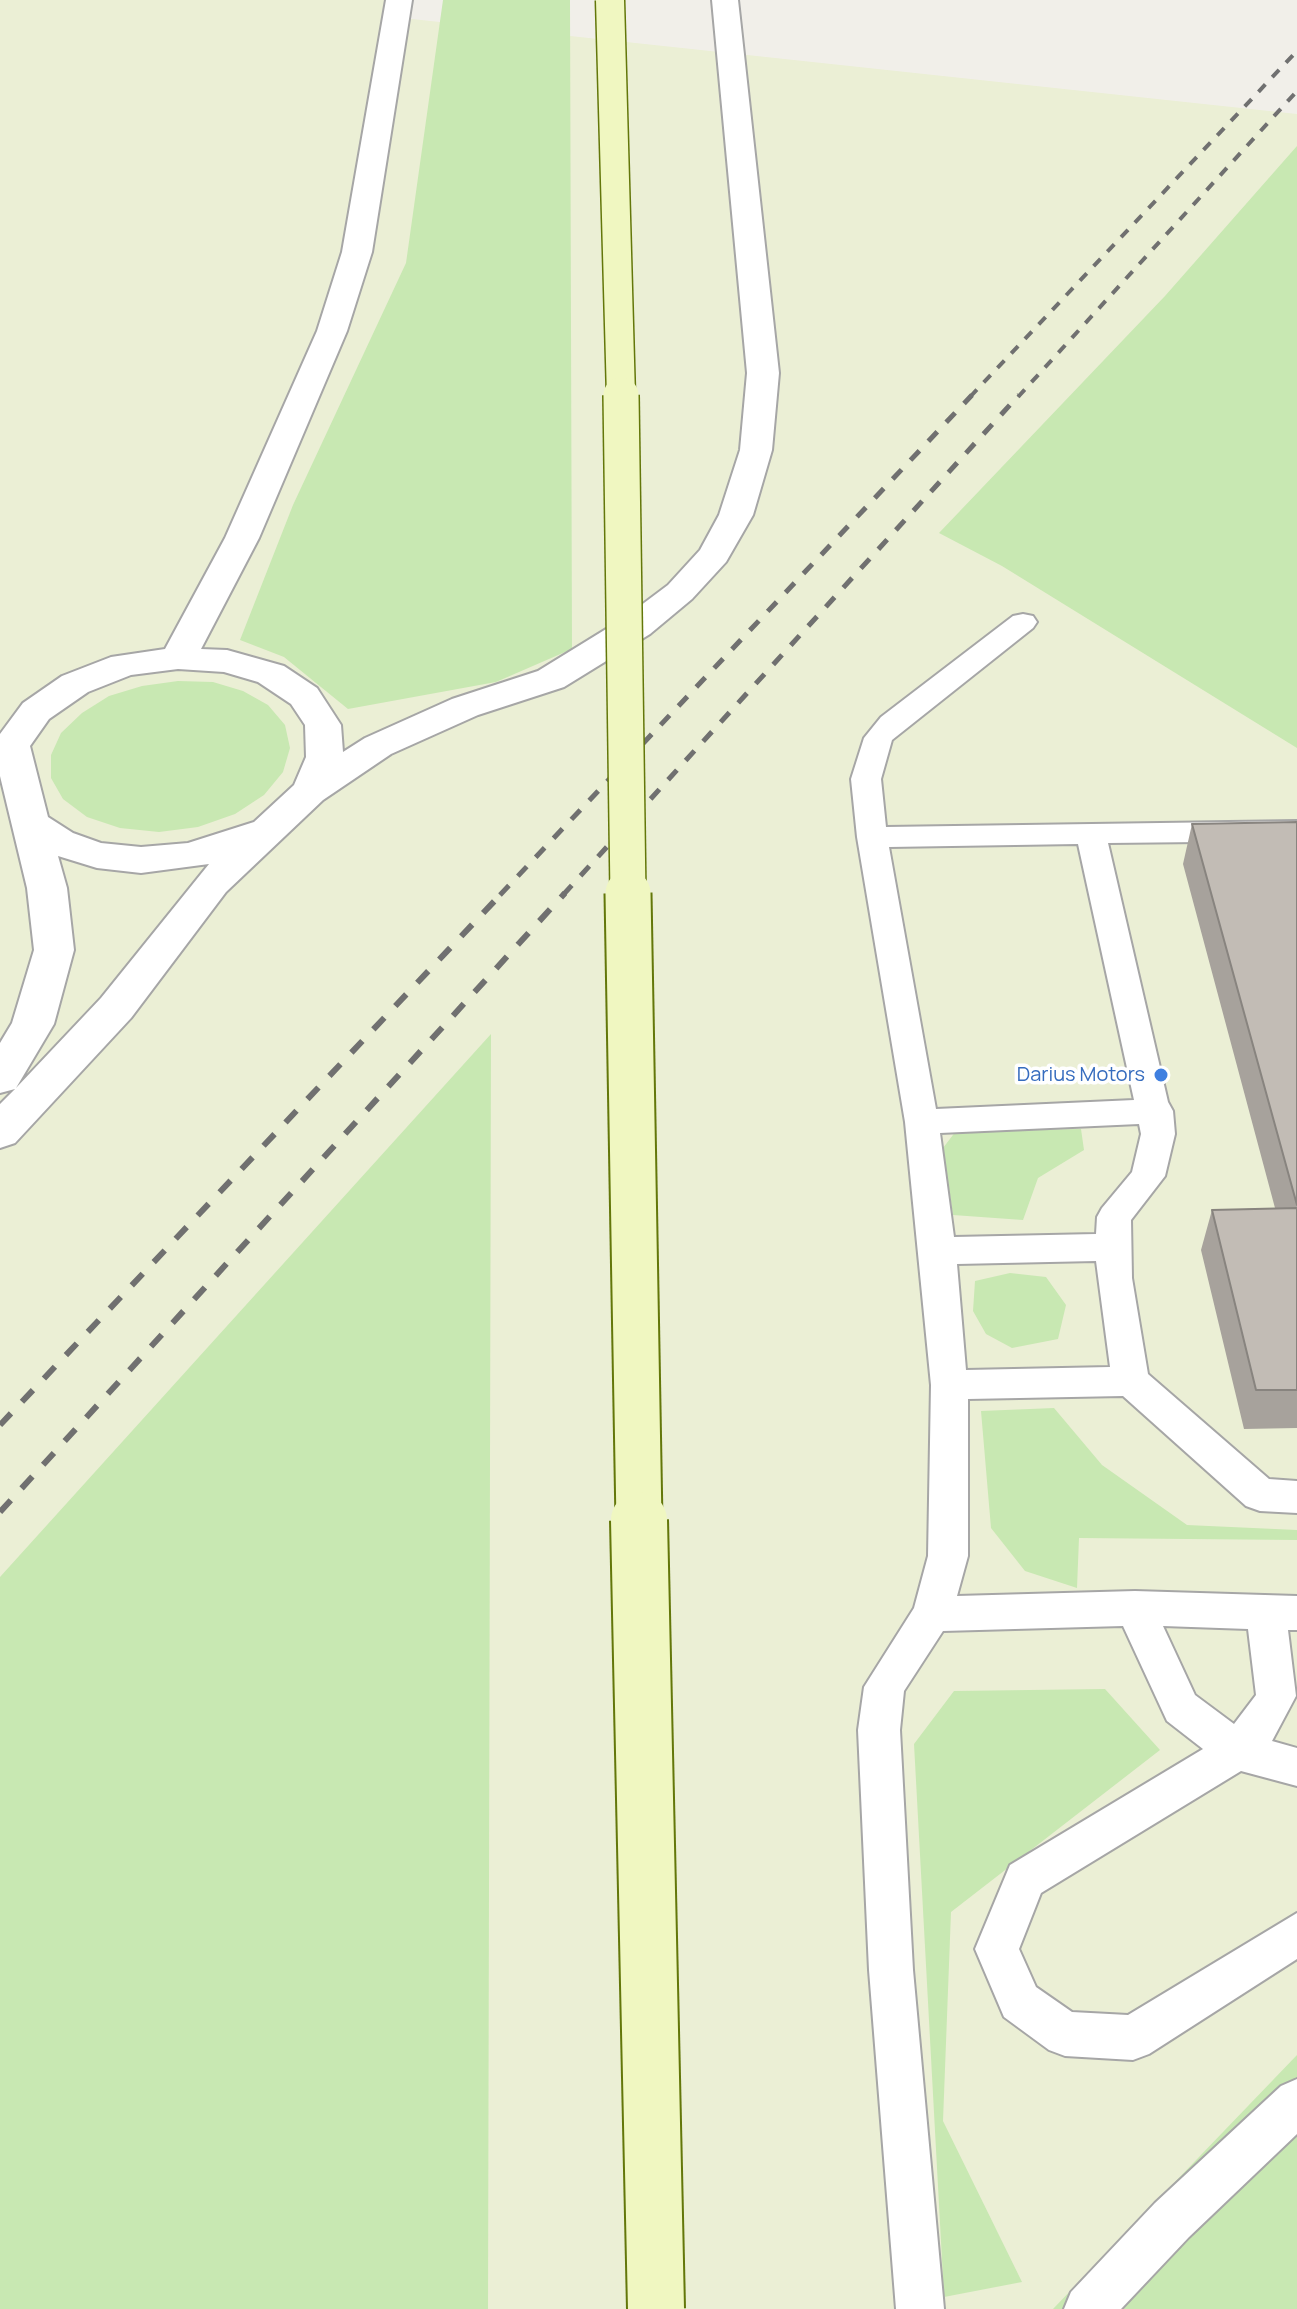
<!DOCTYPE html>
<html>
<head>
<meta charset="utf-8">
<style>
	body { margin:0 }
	canvas { display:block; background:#f1efe9 }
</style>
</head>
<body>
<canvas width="1297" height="2309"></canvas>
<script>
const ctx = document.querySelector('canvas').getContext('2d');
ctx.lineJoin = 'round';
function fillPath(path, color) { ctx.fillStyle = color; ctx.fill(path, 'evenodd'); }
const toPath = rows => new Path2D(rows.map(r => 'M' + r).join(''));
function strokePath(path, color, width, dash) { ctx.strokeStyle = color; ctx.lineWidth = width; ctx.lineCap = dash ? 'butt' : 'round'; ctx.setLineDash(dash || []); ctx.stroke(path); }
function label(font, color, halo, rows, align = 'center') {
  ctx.font = font + ' Manrope,sans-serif'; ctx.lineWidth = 7; ctx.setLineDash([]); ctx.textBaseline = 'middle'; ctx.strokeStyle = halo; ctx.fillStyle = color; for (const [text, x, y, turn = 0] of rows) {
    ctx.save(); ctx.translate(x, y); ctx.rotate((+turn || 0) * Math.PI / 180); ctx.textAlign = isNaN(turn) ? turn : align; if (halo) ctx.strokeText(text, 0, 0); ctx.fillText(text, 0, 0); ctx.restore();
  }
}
fillPath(toPath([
	[0,0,386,0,384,16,1297,114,1297,2309,0,2309]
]), '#ebefd5');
fillPath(toPath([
	[443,0,570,0,572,649,496,682,348,709,284,657,240,640,293,505,406,263],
	[1297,146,1297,748,1002,566,939,533,1165,296],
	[178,681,213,682,243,691,268,705,285,725,290,748,283,772,264,795,235,814,198,827,159,832,120,828,87,817,63,799,51,778,51,755,61,733,82,713,109,696,142,686],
	[491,1034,488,2309,0,2309,0,1577],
	[1081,1129,1084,1150,1038,1178,1023,1220,953,1215,943,1148,956,1131],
	[1010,1273,1046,1277,1066,1305,1058,1339,1012,1348,986,1334,973,1311,975,1281],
	[1054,1408,1102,1465,1187,1525,1297,1530,1297,1540,1079,1538,1077,1588,1025,1571,991,1528,981,1411],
	[1105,1689,1160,1750,951,1912,943,2121,1022,2282,944,2297,914,1744,954,1691],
	[1297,2055,1297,2309,1053,2309]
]), '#c8e8b2');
const service = toPath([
	[1023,614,1033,616,1037,622,1033,628,892,740,881,779,886,827,1297,821,1297,841,1108,843,1168,1102,1173,1111,1175,1134,1165,1176,1131,1220,1132,1278,1148,1374,1269,1479,1297,1481,1297,1513,1260,1511,1246,1506,1123,1396,968,1399,968,1556,957,1596,1135,1591,1297,1596,1297,1630,1288,1630,1296,1696,1272,1741,1297,1748,1297,1786,1241,1771,1041,1893,1019,1949,1036,1987,1072,2012,1128,2015,1297,1913,1297,1959,1149,2054,1133,2060,1065,2056,1049,2050,1004,2017,975,1949,1010,1865,1203,1749,1167,1721,1123,1626,943,1631,904,1691,900,1730,913,1970,944,2309,896,2309,869,1970,858,1730,864,1687,914,1608,928,1556,931,1385,905,1122,857,837,851,779,864,738,881,717,1013,616,1023,614],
	[1078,844,1134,1100,936,1109,889,847,1078,844],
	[1139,1124,1141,1134,1132,1172,1102,1208,1097,1217,1096,1234,954,1237,940,1133,1139,1124],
	[1096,1261,1110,1367,966,1370,957,1264,1096,1261],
	[1163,1626,1248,1629,1256,1695,1234,1724,1195,1695,1163,1626],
	[1297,2079,1297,2134,1189,2237,1121,2309,1064,2309,1071,2292,1155,2203,1281,2086,1297,2079]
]);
const tertiary = toPath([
	[386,0,412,0,372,252,347,331,259,538,201,649,227,650,284,666,317,688,341,725,343,752,365,738,452,699,538,671,624,618,668,585,700,550,719,515,740,450,747,373,712,0,738,0,779,373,772,450,753,515,726,562,692,599,650,634,564,687,478,715,391,754,323,800,226,892,131,1018,15,1143,0,1148,0,1104,15,1089,0,1093,0,1043,12,1023,34,950,27,888,0,776,0,734,23,703,62,676,111,657,165,649,225,538,317,331,342,252,386,0],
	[178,669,224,672,258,682,291,704,305,725,306,757,294,785,254,822,188,843,141,847,101,843,73,833,48,817,30,746,49,719,88,692,131,675,178,669],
	[58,856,97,868,141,873,209,864,101,998,16,1088,54,1024,74,950,67,888,58,856]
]);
strokePath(service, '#a6a6a6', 4);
strokePath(tertiary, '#a6a6a6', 4);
fillPath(service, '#fff');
fillPath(tertiary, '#fff');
strokePath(toPath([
	[970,397,1297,51],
	[1018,397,1297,91]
]), '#707070', 4, [10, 10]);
strokePath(toPath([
	[500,895,972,395],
	[563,895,1019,395]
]), '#707070', 5, [13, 13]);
strokePath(toPath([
	[0,1425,502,893],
	[0,1512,565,893]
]), '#707070', 6, [16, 16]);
const secondaryBridgeFar3 = toPath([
	[610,0,621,397]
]);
const secondaryBridgeFar2 = toPath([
	[621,395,628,895]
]);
const secondaryBridgeFar1 = toPath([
	[628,893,639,1522]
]);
const secondaryBridge = toPath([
	[639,1520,656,2309]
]);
strokePath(secondaryBridgeFar3, '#63770a', 31, []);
strokePath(secondaryBridgeFar2, '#63770a', 38, []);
strokePath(secondaryBridgeFar1, '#63770a', 49, []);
strokePath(secondaryBridge, '#63770a', 60, []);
strokePath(secondaryBridgeFar3, '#f0f7c1', 28);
strokePath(secondaryBridgeFar2, '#f0f7c1', 35);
strokePath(secondaryBridgeFar1, '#f0f7c1', 45);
strokePath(secondaryBridge, '#f0f7c1', 56);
fillPath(toPath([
	[1297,822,1297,1428,1244,1429,1201,1250,1212,1210,1275,1208,1183,864,1192,824]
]), '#a7a29c');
const building = toPath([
	[1297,822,1297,1205,1192,824,1297,822],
	[1297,1208,1297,1390,1256,1390,1212,1210,1297,1208]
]);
fillPath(building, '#c2bcb5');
strokePath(building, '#88847f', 2);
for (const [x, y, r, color] of [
	[1161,1075,8,"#3f7fe0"]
]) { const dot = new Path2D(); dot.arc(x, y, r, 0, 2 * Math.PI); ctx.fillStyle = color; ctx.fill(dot); strokePath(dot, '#fff', 3); }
label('20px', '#366cbe', '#fff', [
	["Darius Motors",1145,1075]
], 'right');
</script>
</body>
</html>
